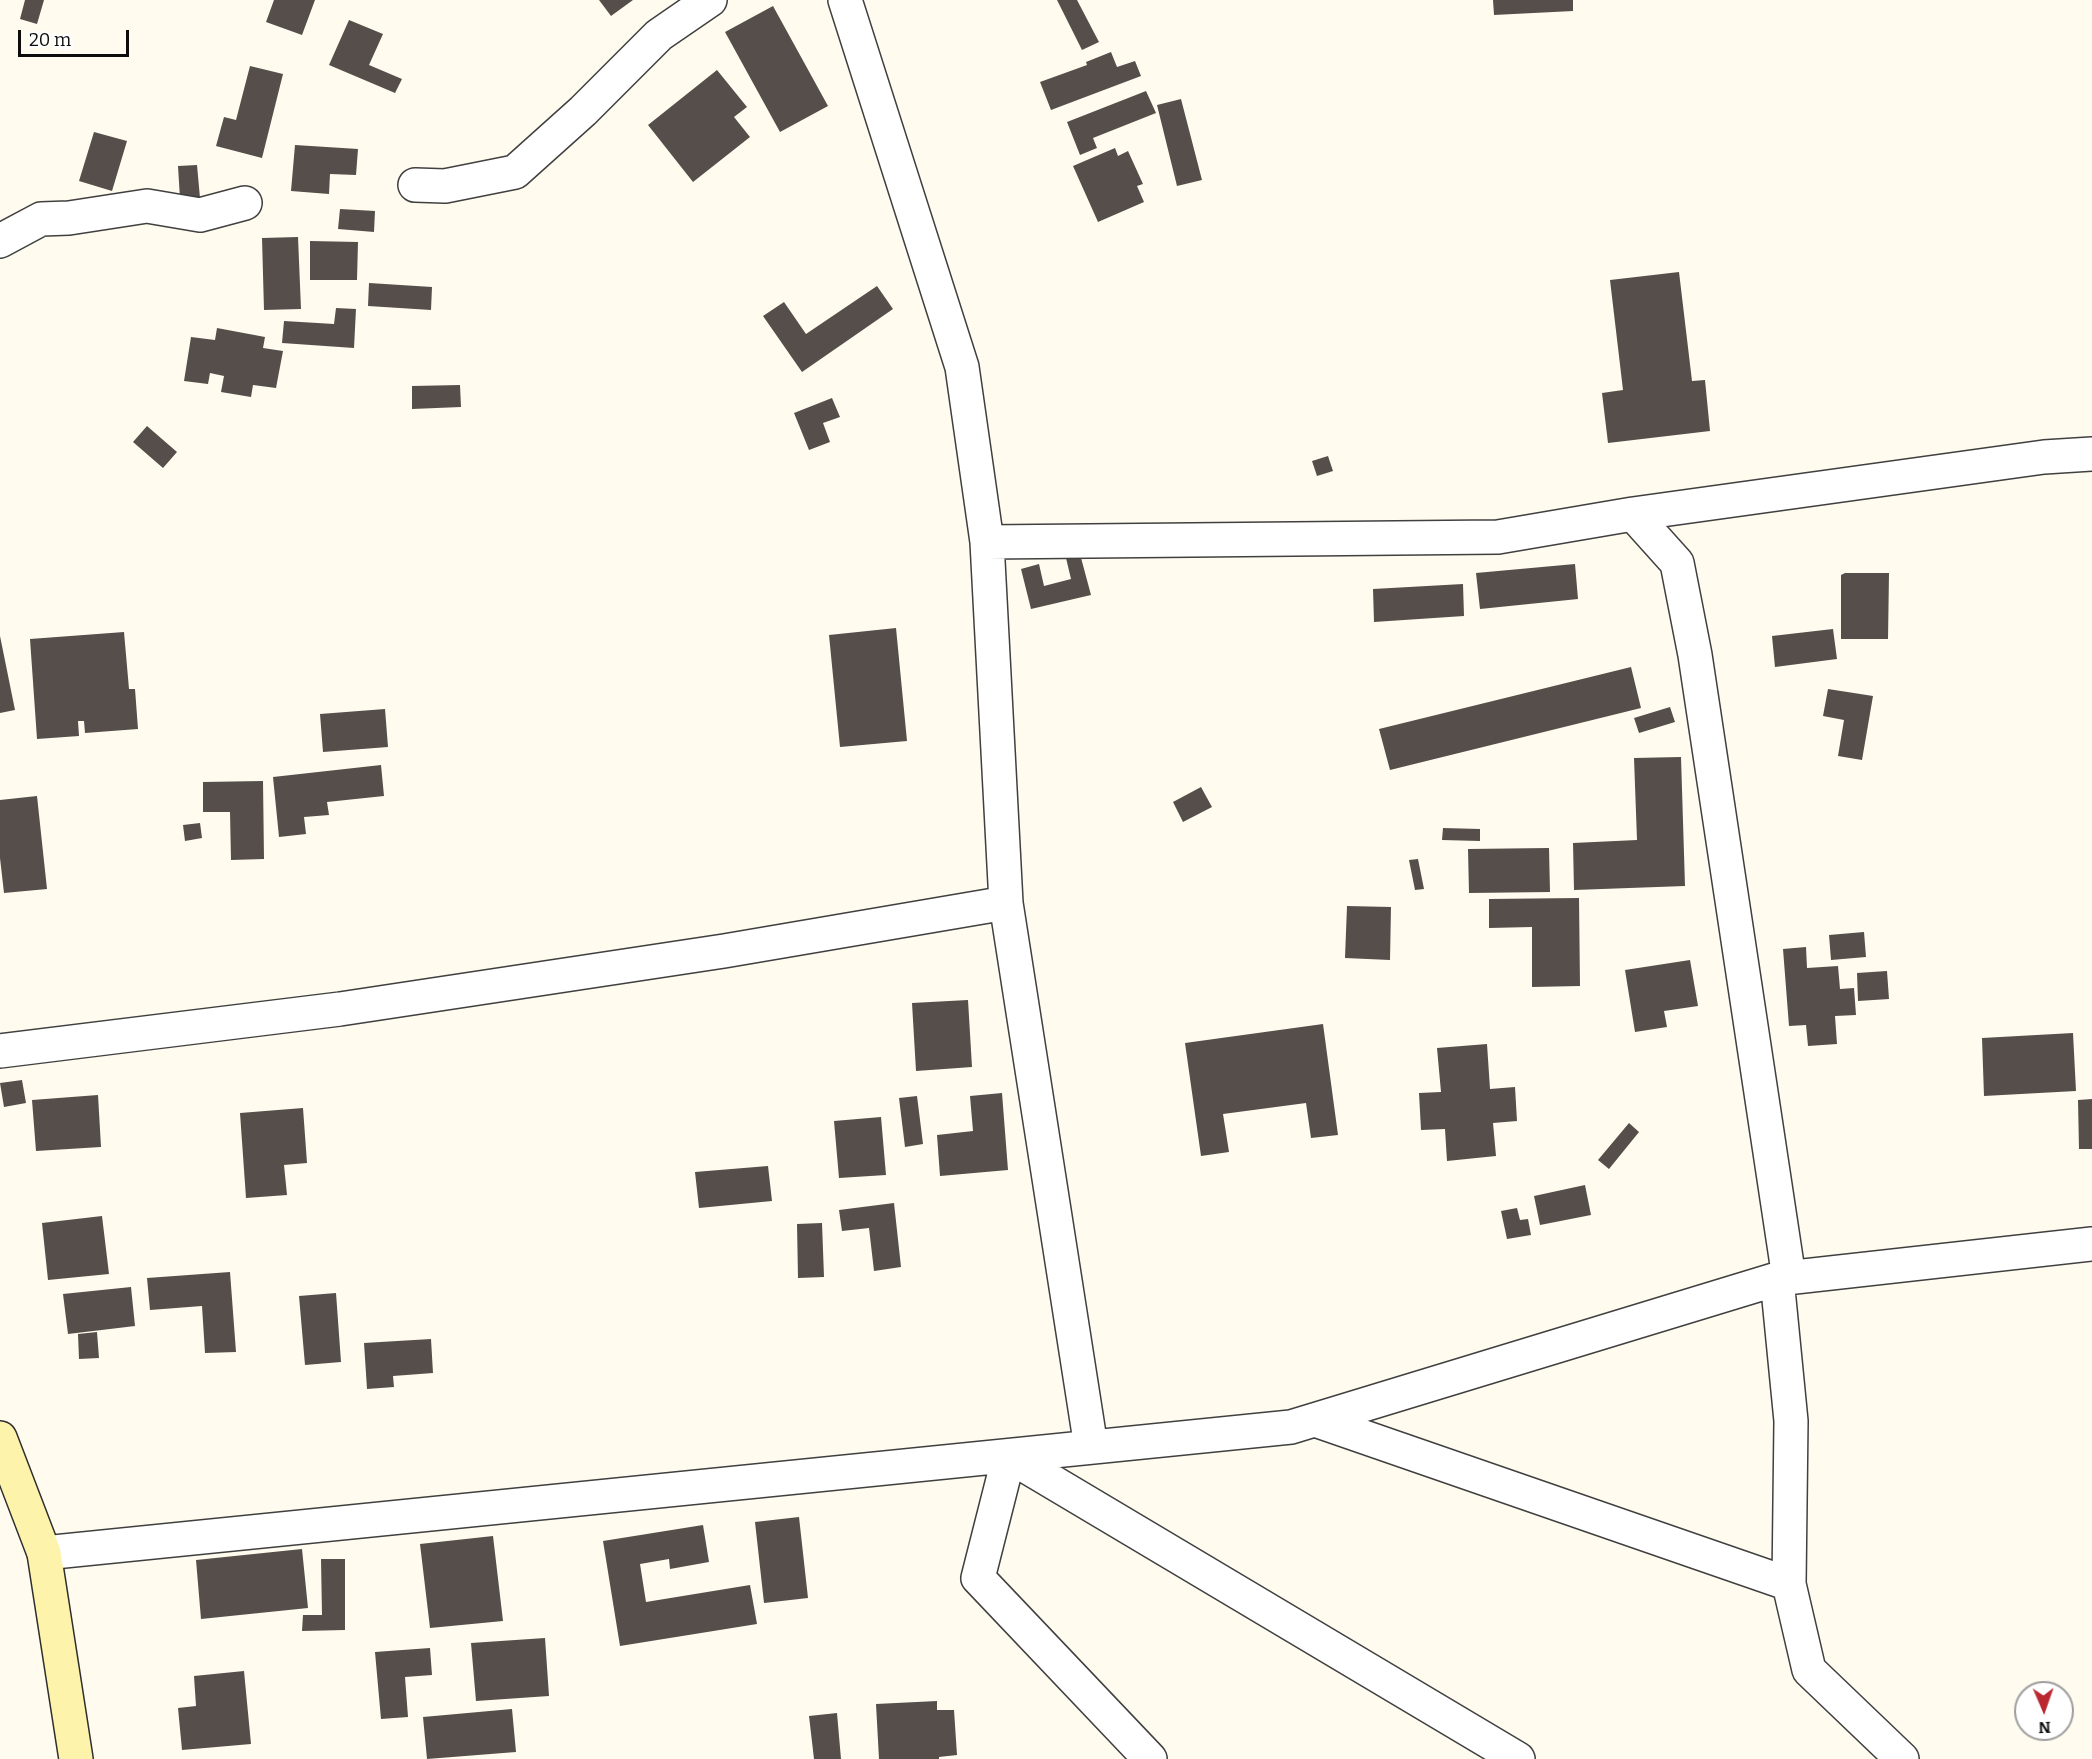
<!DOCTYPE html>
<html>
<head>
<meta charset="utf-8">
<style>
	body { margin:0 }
	#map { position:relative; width:2092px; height:1759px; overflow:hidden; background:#fffbee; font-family:Bitter,serif }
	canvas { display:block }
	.north { position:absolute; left:2014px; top:1681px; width:60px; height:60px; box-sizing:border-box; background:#fff; border:2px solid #9e9e9e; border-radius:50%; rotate:178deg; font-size:16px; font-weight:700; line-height:24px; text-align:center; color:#0d0d0d }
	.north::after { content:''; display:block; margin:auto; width:21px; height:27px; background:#ba2930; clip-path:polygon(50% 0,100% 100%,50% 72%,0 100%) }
	.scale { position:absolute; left:18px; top:30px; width:111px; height:27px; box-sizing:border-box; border:3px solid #0d0d0d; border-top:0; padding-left:8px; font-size:18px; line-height:21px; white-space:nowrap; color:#0d0d0d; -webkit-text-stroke:4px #fff; paint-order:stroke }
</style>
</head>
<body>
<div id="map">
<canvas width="2092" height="1759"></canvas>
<div class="north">N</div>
<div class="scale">20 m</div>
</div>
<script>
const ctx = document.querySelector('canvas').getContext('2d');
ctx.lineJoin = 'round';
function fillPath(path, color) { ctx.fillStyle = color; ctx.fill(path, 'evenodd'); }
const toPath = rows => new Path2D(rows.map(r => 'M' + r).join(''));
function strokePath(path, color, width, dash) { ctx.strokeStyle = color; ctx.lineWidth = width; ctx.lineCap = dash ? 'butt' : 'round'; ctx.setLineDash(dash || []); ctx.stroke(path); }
fillPath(toPath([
	[25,0,44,0,37,24,20,19],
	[274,0,315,0,302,35,266,22],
	[599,0,633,0,611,16],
	[1057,0,1077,0,1099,42,1082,50],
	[1493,0,1573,0,1573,11,1494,15],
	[773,6,828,106,780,132,725,32],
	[349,20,383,34,369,65,402,79,395,93,329,65],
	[1111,52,1117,67,1135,61,1141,76,1051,110,1040,82,1087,65,1086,62],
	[250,66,283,74,262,158,216,146,224,117,236,120],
	[717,70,747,107,734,117,750,137,693,182,648,125],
	[1146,91,1156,113,1093,138,1097,148,1080,155,1067,122],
	[1181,99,1202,180,1177,186,1157,105],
	[94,132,127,141,112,191,79,181],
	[295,145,358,149,356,175,330,174,329,194,291,191],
	[1115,148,1118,156,1128,151,1143,184,1137,186,1144,202,1098,222,1073,166],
	[197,165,200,198,180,199,178,166],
	[340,209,375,211,374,232,338,229],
	[298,237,301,309,264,310,262,238],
	[310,241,358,242,357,280,310,280],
	[1679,272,1692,381,1705,380,1710,431,1608,443,1602,393,1623,390,1610,280],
	[369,283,432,287,431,310,368,306],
	[877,286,893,309,802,372,763,316,784,302,806,334],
	[336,308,356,309,354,348,282,343,284,321,334,324],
	[217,328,265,337,263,348,283,351,276,388,253,385,251,397,221,392,224,376,210,373,208,384,184,381,191,337,215,340],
	[460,385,461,407,412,409,412,386],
	[832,398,840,417,823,423,830,442,809,450,794,413],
	[147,426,177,452,163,468,133,442],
	[1328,456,1333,471,1317,476,1312,461],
	[1080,554,1091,595,1031,609,1021,569,1039,564,1044,586,1071,579,1066,558],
	[1575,564,1578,599,1480,609,1476,573],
	[1845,573,1889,573,1888,639,1841,639,1841,575],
	[1463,584,1464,616,1374,622,1373,589],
	[896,628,907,741,840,747,829,635],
	[1833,629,1837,659,1775,667,1772,636],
	[124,632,129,689,135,689,138,729,85,733,84,721,78,721,79,736,37,739,30,639],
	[0,636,15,710,0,713],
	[1631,667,1641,708,1390,770,1379,729],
	[1828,689,1873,696,1862,760,1838,756,1844,720,1823,716],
	[1670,707,1675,722,1639,733,1634,718],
	[385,709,388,747,323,752,320,714],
	[1681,757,1685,886,1574,890,1573,843,1637,840,1634,758],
	[381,765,384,796,327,802,329,815,304,817,306,834,279,837,273,777],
	[263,781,264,859,231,860,230,812,203,812,203,782],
	[1201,787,1212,807,1183,822,1173,802],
	[37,796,47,889,4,893,0,858,0,800],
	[200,823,202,838,185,841,183,825],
	[1443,828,1480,829,1480,841,1442,840],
	[1549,848,1550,892,1469,893,1468,849],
	[1418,859,1424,889,1415,890,1409,860],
	[1579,898,1580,986,1532,987,1532,927,1489,928,1489,899],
	[1347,906,1391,907,1390,960,1345,958],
	[1864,932,1866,957,1831,960,1829,935],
	[1806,947,1807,968,1838,966,1840,989,1854,988,1856,1015,1835,1016,1837,1044,1808,1046,1806,1025,1789,1026,1783,949],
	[1690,960,1698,1006,1664,1011,1667,1027,1635,1032,1625,970],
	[1887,971,1889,999,1858,1001,1857,973],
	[968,1000,972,1067,916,1071,912,1003],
	[1323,1024,1338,1135,1311,1138,1306,1103,1223,1114,1229,1152,1201,1156,1185,1043],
	[2073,1033,2076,1091,1984,1096,1982,1038],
	[1487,1044,1490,1089,1515,1087,1517,1121,1493,1123,1496,1156,1447,1161,1445,1129,1421,1130,1419,1093,1441,1092,1437,1048],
	[22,1080,26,1103,4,1107,0,1083],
	[1002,1093,1008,1170,940,1176,937,1135,973,1131,970,1096],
	[98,1095,101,1147,36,1151,32,1100],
	[917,1096,923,1144,905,1147,899,1098],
	[2092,1099,2092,1149,2079,1149,2078,1100],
	[303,1108,307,1163,284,1165,287,1195,246,1198,240,1113],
	[881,1117,886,1175,839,1178,834,1121],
	[1629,1123,1639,1132,1609,1169,1598,1160],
	[768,1166,772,1201,699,1208,695,1172],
	[1585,1185,1591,1215,1540,1225,1534,1196],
	[894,1203,901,1267,874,1271,869,1228,842,1231,839,1210],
	[1517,1208,1520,1220,1528,1219,1531,1235,1507,1239,1501,1211],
	[102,1216,109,1274,48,1280,42,1223],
	[822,1223,824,1277,798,1278,797,1224],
	[230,1272,236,1352,205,1353,202,1306,150,1310,147,1278],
	[131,1287,135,1326,68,1334,63,1294],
	[336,1293,341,1362,305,1365,299,1296],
	[97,1332,99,1358,79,1359,78,1334],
	[431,1339,433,1373,393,1376,394,1387,367,1389,364,1343],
	[799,1517,808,1598,764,1603,755,1522],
	[703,1525,709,1562,670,1569,669,1559,640,1564,646,1602,750,1585,757,1624,620,1646,603,1541],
	[493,1536,503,1621,430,1628,420,1544],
	[302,1549,308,1608,201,1619,196,1560],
	[321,1559,345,1559,345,1630,302,1631,303,1615,322,1615],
	[545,1638,549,1696,476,1701,471,1643],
	[430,1648,432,1675,405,1677,408,1717,381,1719,375,1652],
	[244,1671,251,1744,182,1750,178,1708,196,1706,194,1676],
	[937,1701,937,1710,954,1710,957,1755,939,1757,939,1759,879,1759,876,1704],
	[512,1709,516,1752,427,1759,423,1717],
	[837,1713,841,1759,814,1759,809,1716]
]), '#564e4a');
const street = toPath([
	[845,0,962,367,987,542,1006,903,1091,1447],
	[415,185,445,186,515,172,583,111,659,35,710,0],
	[0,241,41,219,69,218,147,206,200,215,245,203],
	[1633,514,1677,563,1695,655,1789,1278],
	[987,542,1498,537,1633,514,2044,457,2092,454],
	[0,1051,340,1009,724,951,1006,903],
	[1777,1279,1791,1421,1789,1584,1809,1670,1902,1759],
	[1315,1420,1789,1584],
	[44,1553,1291,1427,1777,1279,2092,1244],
	[1150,1759,978,1578,1009,1456,1518,1759]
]);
const secondary = toPath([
	[0,1438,44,1553,76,1759]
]);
strokePath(street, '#404040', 36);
strokePath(secondary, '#2f2f2f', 36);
strokePath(street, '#fff', 33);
strokePath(secondary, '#fdf3ab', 33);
</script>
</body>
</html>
